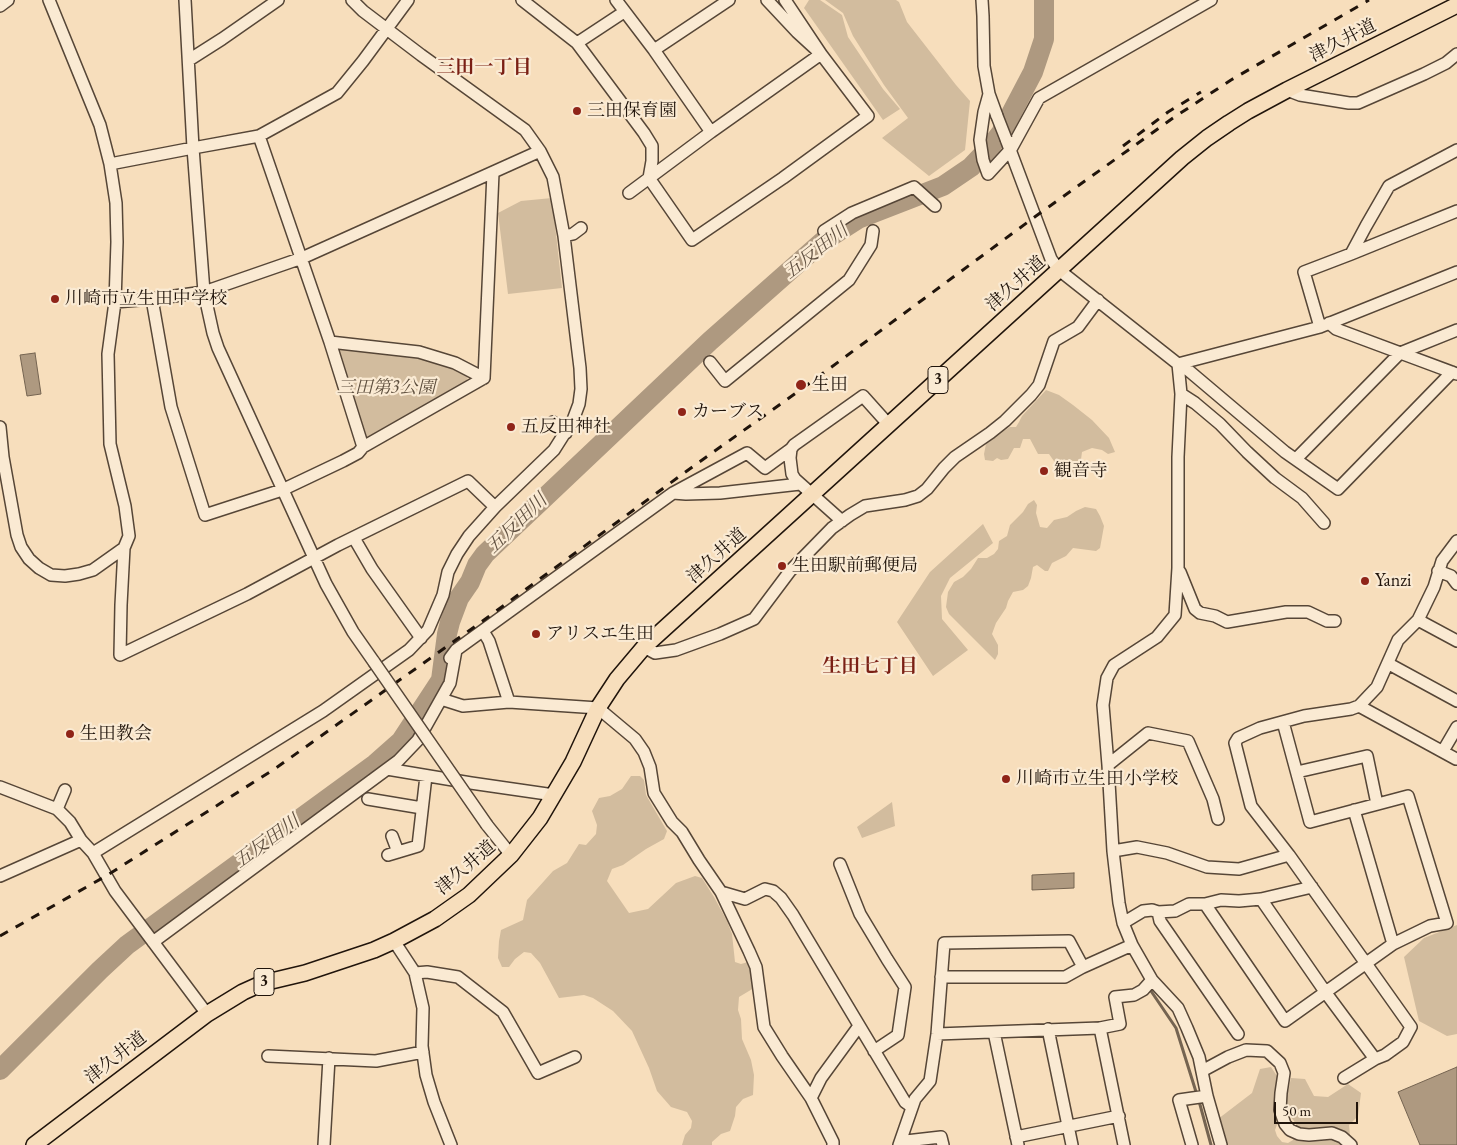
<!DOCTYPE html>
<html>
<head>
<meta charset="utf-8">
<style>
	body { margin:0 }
	#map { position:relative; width:1457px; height:1145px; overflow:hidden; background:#f7debc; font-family:"EB Garamond",serif }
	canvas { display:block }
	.scale { position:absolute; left:1274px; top:1102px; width:84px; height:22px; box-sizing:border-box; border:2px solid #20140b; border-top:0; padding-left:6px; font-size:15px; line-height:18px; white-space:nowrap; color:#20140b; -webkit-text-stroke:4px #faead3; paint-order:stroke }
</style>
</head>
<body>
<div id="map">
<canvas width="1457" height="1145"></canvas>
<div class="scale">50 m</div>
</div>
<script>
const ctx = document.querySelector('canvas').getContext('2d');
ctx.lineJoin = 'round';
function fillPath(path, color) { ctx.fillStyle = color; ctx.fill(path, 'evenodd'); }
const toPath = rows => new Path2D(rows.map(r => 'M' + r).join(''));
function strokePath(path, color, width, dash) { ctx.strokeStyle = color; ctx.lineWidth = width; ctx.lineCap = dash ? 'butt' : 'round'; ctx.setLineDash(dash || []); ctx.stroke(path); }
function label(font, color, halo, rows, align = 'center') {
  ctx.font = font + ' "EB Garamond","Noto Serif JP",serif'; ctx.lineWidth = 4.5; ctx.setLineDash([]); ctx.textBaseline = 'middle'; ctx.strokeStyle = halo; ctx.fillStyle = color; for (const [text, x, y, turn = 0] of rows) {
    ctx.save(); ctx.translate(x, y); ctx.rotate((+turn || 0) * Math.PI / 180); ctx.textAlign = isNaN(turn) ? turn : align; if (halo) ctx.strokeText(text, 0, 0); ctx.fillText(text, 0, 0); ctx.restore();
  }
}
fillPath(toPath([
	[809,0,820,0,842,15,848,37,883,89,900,109,883,120,804,8],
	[825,0,896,0,899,2,907,22,956,85,970,101,965,150,929,176,882,138,908,118,884,85,853,36,843,13],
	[552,198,562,288,508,294,498,213,521,201],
	[342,345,439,362,468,374,467,382,370,438,365,437,338,352],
	[1046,390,1059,395,1073,405,1092,420,1109,438,1115,452,1108,454,1102,450,1092,448,1082,452,1080,467,1078,473,1067,477,1061,476,1056,464,1049,454,1038,454,1030,439,1023,439,1020,448,1014,448,1008,459,1001,460,997,458,993,461,985,460,984,454,986,444,1005,430,1010,427,1016,427,1019,422,1022,416],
	[1034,500,1037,505,1036,513,1040,527,1047,528,1054,520,1067,517,1076,511,1085,507,1096,509,1100,516,1104,526,1100,548,1096,551,1073,548,1066,556,1052,563,1048,571,1045,571,1037,565,1033,567,1031,578,1028,586,1023,590,1013,592,1008,601,1006,608,996,623,992,634,998,645,998,654,995,660,949,614,946,607,948,592,954,582,963,577,971,569,978,558,987,558,994,554,998,549,999,541,1007,536,1010,525,1023,512,1028,504],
	[983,524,993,543,950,578,941,596,942,619,968,650,933,676,897,622,930,572],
	[631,776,640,776,644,780,646,795,667,831,664,839,646,849,623,865,612,869,607,881,629,913,648,909,676,883,695,876,702,878,714,897,727,921,732,934,735,962,741,964,748,962,751,968,754,988,739,997,738,1010,741,1019,742,1039,751,1060,754,1075,753,1095,743,1099,736,1107,735,1116,730,1131,721,1134,712,1142,712,1145,682,1145,685,1135,691,1128,692,1121,687,1112,671,1107,657,1091,649,1068,632,1031,613,1011,593,998,584,995,559,998,540,963,531,953,524,952,515,959,509,967,502,967,498,958,499,941,501,930,523,920,527,900,553,871,567,863,579,844,586,845,596,834,597,825,592,811,599,798,610,796,622,789],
	[892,802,895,826,862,838,857,827],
	[1457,925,1457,1034,1447,1036,1419,1021,1404,957,1424,938],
	[1271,1067,1277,1076,1278,1086,1274,1106,1278,1122,1275,1130,1277,1136,1282,1142,1288,1143,1293,1140,1296,1130,1296,1124,1289,1114,1286,1101,1291,1078,1305,1079,1314,1096,1328,1097,1348,1084,1361,1093,1358,1116,1349,1125,1351,1145,1226,1145,1218,1119,1252,1093,1260,1069]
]), '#d2bc9e');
const water = toPath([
	[35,353,41,394,27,396,20,355,35,353],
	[1074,873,1074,888,1032,890,1032,875,1074,873],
	[1457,1067,1457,1145,1420,1145,1398,1092,1457,1067]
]);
fillPath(water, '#ae9980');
strokePath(water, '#756451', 1);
strokePath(toPath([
	[1151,991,1176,1028,1197,1095],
	[1199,1101,1211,1145]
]), '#756451', 3);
strokePath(toPath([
	[0,1070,100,970,127,945,375,764,401,741,441,680,447,634,450,622,459,598,470,582,477,565,485,554,710,341,822,242,858,219,943,186,971,167,990,147,1001,133,1033,72,1044,39,1044,0]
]), '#ae9980', 20);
const minor = toPath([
	[49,0,100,125,110,164,116,203,117,242,115,302,108,354,110,444,125,506,129,536,124,548,121,605,120,655,247,594,338,545,468,481,495,507],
	[185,0,193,148,204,292,213,333,218,348,326,584,353,632,374,662],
	[522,0,577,43,644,133,652,146,652,161,649,178,692,240,783,178,868,116,821,54,797,32,767,0],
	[616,0,654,50,711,132],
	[982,0,983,16,984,66,989,94,997,116],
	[0,6,8,0],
	[577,43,624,12],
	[654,50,729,0],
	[189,60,222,39,278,0],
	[1287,90,1300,95,1349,103,1358,103,1424,74,1446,63,1457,54],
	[989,94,984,112,980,140,983,160,988,174,1011,149,1039,98,1211,0],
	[259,136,330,342,363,447],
	[1006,139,1051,259,1059,270,1178,364,1188,370,1285,452,1338,489,1452,372],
	[110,164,193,148,259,136,337,93,363,61,408,0],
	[629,193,711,132,821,54,785,0],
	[824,231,852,213,914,187,935,206],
	[564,236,573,234,581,228],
	[1351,254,1366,226,1389,186,1457,150],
	[152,299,171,407,205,515,282,490,343,461,358,453,363,447,484,378],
	[115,302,152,299,204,292,302,258,540,151],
	[1329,323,1336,329,1457,374],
	[1320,327,1304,272,1351,254,1457,211],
	[330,342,419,352,455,363,484,378],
	[710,362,725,381,849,280,871,245,873,231],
	[1178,364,1181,394,1178,457,1178,568,1175,615,1157,637,1114,665,1107,678,1103,705,1108,765,1113,851,1119,903,1123,923,1132,945,1152,980,1178,1008,1187,1028,1199,1057,1207,1096,1221,1145],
	[1178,364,1320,327,1457,272],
	[484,378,493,173],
	[1181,394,1195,403,1220,424,1247,452,1275,478,1302,498,1324,523],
	[553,422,566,433],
	[0,427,3,457,17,535,21,547,29,559,39,568,51,575,65,576,79,574,93,570,124,548],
	[791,449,790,458,792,474,795,479,842,521],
	[1296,459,1400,353,1457,330],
	[673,493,686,494,720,493,800,484],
	[354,538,372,569,421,638],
	[1438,571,1451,576,1457,584],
	[1180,572,1195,609,1200,613,1215,616,1227,622,1286,612,1308,612,1327,621,1335,621],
	[1418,620,1457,641],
	[483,631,489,641,509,702,598,708,635,739,644,752,650,767,654,793,672,822,682,832,699,860,721,892,749,951,756,967,764,1027,782,1056,811,1098,833,1142,833,1145],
	[644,647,655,653,676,650,720,634,754,619,790,571,832,528,850,515,865,506,905,500,918,496,927,489,944,468,955,457,990,433,1005,421,1031,395,1039,385,1054,341,1078,327,1098,300],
	[450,658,456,650,673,493,747,453,765,468,791,449,794,445,863,396,889,425],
	[1389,664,1457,701],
	[441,699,463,706,509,702],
	[1359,706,1456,759],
	[1283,722,1310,822,1408,796,1447,923,1430,926,1393,944],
	[1443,751,1457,727],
	[1108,765,1148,733,1188,741,1213,799,1218,819],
	[387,769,471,783,554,795],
	[1297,772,1367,756,1377,804],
	[0,787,57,809,70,822,81,840,93,853,115,891,207,1014],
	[368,799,422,808],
	[57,809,65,790],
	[487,825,511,855],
	[392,836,398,852],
	[1113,851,1137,847,1167,853,1207,867,1239,869,1289,855],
	[93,853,323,711,409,650,428,630,443,595,448,572,457,554,469,536,495,507,554,450,573,420,579,404,581,389,580,368,564,236,553,177,540,151,525,130,421,55,363,11,352,0],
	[388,855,418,846,426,776],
	[840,864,860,914,887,959,905,987,898,1035,874,1051],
	[0,876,81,840],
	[721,892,745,899,765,889,773,891,781,898,793,915,905,1102,912,1107],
	[1261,899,1326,993,1375,1059],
	[1205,904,1285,1021,1393,944,1354,810],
	[1158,912,1160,921,1238,1034],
	[1123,923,1143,911,1152,910,1158,912,1175,911,1189,904,1205,904,1221,900,1239,901,1261,899,1312,887],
	[394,941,415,973,423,1008,422,1046,426,1075,434,1102,451,1145],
	[153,942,398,761,418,740,450,683,456,650],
	[415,973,427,972,458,977,503,1012,538,1073,575,1057],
	[941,977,1065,977,1083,967,1132,945],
	[1100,1028,1124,1145],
	[1048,1029,1072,1145],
	[994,1032,1018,1145],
	[937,1034,1100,1028,1120,1024,1115,997,1134,995,1143,990,1152,980],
	[268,1056,376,1061,423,1052],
	[1202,1071,1228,1057,1246,1050,1267,1051,1280,1063,1284,1073,1281,1093,1280,1110,1285,1124,1290,1130,1299,1134,1309,1135,1332,1133,1342,1137,1351,1145],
	[1344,1078,1375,1059,1385,1055,1403,1042,1411,1027,1289,855,1251,806,1235,743,1238,738,1260,728,1304,716,1351,709,1359,706,1377,687,1398,640,1418,620,1434,587,1442,561,1457,541],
	[811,1098,821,1078,859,1026],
	[1016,1137,1119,1116],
	[901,1140,906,1141,941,1137,943,1145],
	[324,1145,329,1058],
	[899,1145,915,1099,930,1081,937,1034,944,943,1069,941,1083,967],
	[1192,1145,1179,1100,1207,1096]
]);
const major = toPath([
	[34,1145,207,1014,243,992,263,983,305,973,374,950,394,941,435,919,469,895,511,855,540,818,573,762,598,708,617,679,644,647,1182,158,1207,138,1229,123,1248,111,1287,90,1457,5]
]);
strokePath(minor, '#564637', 14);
strokePath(major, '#20140b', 18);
strokePath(minor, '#faead3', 11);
strokePath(major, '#f7debc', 15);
strokePath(toPath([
	[1123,146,1168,112,1201,92],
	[0,936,106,876,276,768,484,620,684,473,803,388,1036,216,1173,118,1231,80,1369,0]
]), '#20140b', 3, [9, 9]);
const minorBridge = toPath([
	[997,116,1006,139],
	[374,662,487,825]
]);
strokePath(minorBridge, '#564637', 14, []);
strokePath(minorBridge, '#faead3', 11);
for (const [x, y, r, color] of [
	[577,111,5,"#8f2418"],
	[55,299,5,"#8f2418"],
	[801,385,6,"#8f2418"],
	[682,412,5,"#8f2418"],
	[511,427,5,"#8f2418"],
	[1044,471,5,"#8f2418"],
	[782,566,5,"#8f2418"],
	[1365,581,5,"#8f2418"],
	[536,634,5,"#8f2418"],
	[70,734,5,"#8f2418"],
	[1006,779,5,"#8f2418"]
]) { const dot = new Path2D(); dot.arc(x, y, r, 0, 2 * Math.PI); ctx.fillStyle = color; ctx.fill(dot); strokePath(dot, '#faead3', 2); }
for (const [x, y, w] of [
	[938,380,20],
	[264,982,20]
]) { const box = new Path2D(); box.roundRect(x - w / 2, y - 13.5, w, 27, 4); ctx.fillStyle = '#faead3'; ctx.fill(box); strokePath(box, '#20140b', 1); }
label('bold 16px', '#20140b', null, [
	["3",938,380],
	["3",264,982]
]);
label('18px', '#20140b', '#faead3', [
	["津久井道",1343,41,-27],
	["津久井道",1016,284,-42],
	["津久井道",717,556,-42],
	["津久井道",466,868,-41],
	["津久井道",116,1058,-38]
]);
label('18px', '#20140b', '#faead3', [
	["三田保育園",587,111],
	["川崎市立生田中学校",65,299],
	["生田",812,385],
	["カーブス",692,412],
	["五反田神社",521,427],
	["観音寺",1054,471],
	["生田駅前郵便局",792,566],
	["Yanzi",1375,581],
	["アリスエ生田",546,634],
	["生田教会",80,734],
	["川崎市立生田小学校",1016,779]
], 'left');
label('italic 18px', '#5e4f3e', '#faead3', [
	["三田第3公園",386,388]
]);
label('bold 19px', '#7a1f14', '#faead3', [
	["三田一丁目",484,68],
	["生田七丁目",870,667]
]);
label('italic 19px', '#605040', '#faead3', [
	["五反田川",816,252,-38],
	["五反田川",517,524,-44],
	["五反田川",267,842,-36]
]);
</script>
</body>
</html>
